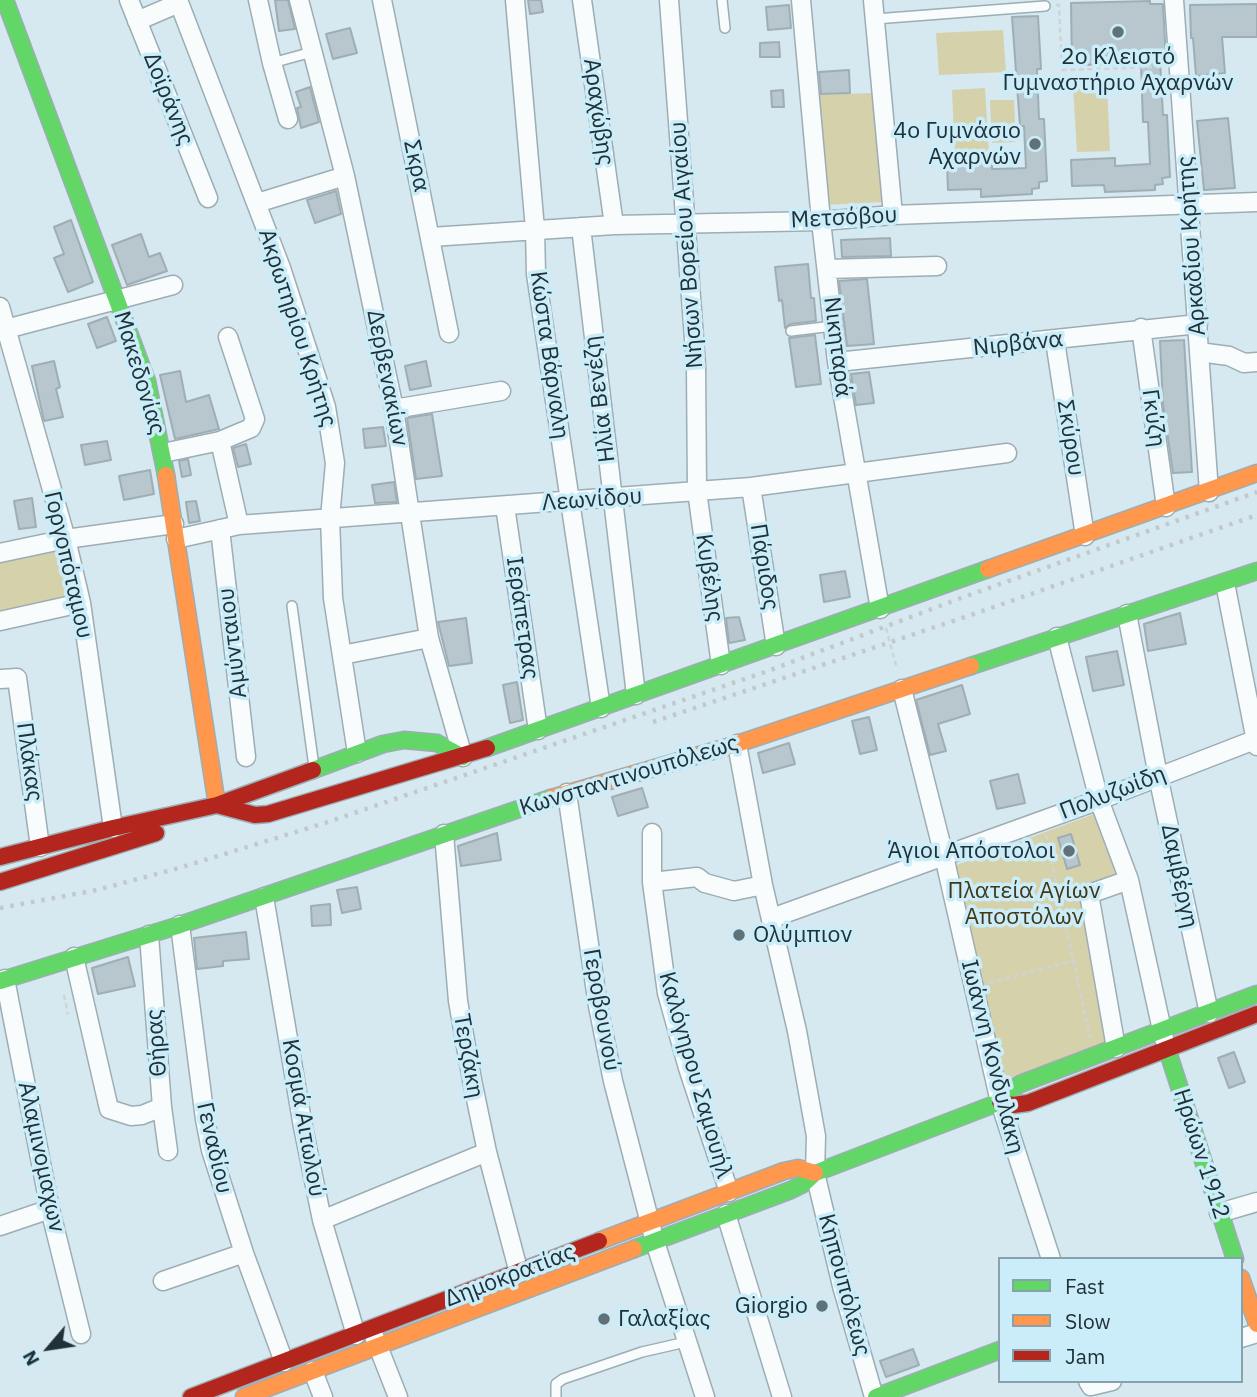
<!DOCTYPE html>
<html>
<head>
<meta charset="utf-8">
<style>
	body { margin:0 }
	#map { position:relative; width:1257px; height:1397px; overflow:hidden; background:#d6e8f0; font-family:"IBM Plex Sans",sans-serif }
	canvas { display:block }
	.legend { position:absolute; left:998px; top:1257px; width:245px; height:126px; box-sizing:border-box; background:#cbedfa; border:2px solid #87a2ac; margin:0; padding:9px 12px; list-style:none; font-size:21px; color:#203137 }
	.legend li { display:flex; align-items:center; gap:14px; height:35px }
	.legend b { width:35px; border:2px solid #87a2ac }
	.north { position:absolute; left:14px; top:1313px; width:70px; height:70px; -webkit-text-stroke:5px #cbedfa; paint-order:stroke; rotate:241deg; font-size:19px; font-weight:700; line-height:28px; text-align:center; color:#203137 }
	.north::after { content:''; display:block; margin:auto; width:24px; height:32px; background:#203137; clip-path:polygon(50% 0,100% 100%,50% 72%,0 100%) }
</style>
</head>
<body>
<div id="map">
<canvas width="1257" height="1397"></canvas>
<ul class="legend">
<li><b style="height:9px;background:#63d668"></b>Fast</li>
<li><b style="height:9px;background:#ff974d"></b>Slow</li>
<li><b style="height:9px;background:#b3261e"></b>Jam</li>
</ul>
<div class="north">N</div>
</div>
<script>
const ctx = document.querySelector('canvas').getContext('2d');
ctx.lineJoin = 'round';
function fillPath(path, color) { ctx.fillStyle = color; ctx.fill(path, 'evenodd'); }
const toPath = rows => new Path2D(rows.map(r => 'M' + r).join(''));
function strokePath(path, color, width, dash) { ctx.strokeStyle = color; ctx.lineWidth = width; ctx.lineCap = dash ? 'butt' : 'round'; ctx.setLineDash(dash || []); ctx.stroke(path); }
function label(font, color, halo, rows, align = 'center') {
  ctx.font = font + ' "IBM Plex Sans",sans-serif'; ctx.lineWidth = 7; ctx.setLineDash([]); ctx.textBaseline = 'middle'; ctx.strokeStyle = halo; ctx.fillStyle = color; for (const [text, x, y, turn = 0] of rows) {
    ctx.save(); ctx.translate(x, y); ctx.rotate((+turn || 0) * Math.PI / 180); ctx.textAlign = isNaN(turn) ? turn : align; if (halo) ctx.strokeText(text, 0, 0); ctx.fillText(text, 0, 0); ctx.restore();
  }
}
fillPath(toPath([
	[1003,30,1006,72,939,75,936,33],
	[1107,85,1110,151,1077,152,1073,87],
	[985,88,989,154,955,156,952,90],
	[874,93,884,202,825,205,815,95],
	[990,100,1014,100,1016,142,992,143],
	[62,547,73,598,0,614,0,560],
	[1094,814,1117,877,1081,887,1108,1041,1004,1080,954,866]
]), '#d5d1ab');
const building = toPath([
	[275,0,288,0,295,29,279,31,275,0],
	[528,0,541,0,543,12,530,14,528,0],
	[1150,1,1150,4,1163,4,1166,60,1160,60,1163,115,1167,115,1170,177,1162,178,1163,184,1155,185,1155,190,1105,192,1104,185,1072,186,1071,160,1115,158,1115,166,1150,164,1148,122,1143,122,1141,64,1072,65,1071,3,1150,1],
	[1257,4,1257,37,1222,37,1225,73,1196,76,1193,38,1191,38,1190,5,1257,4],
	[789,5,791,28,768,30,766,7,789,5],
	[1038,16,1041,69,1037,69,1039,119,1044,119,1047,181,1039,182,1039,188,1032,189,1032,194,981,197,981,189,948,190,947,164,992,162,992,169,1026,168,1024,126,1020,126,1012,17,1038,16],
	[350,28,357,53,333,59,326,34,350,28],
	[779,42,780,57,760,57,760,43,779,42],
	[849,70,850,93,821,94,819,72,849,70],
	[310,87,319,122,301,128,297,108,301,107,296,92,310,87],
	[783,90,784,107,772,107,771,91,783,90],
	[1228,118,1235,188,1204,190,1197,121,1228,118],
	[336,191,341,214,315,223,307,200,336,191],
	[71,220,93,282,68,292,54,258,64,254,54,227,71,220],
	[141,234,149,257,160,253,167,271,127,285,112,245,141,234],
	[890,238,891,256,842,257,841,240,890,238],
	[808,264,811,298,814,298,816,321,790,324,785,328,782,300,779,301,775,267,808,264],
	[867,279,874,344,847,346,839,281,867,279],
	[107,317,116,341,97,348,88,324,107,317],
	[815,335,821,384,796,387,789,338,815,335],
	[1184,340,1192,472,1173,473,1163,404,1160,341,1184,340],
	[54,361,60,387,56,389,63,417,44,421,32,366,54,361],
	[426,361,431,386,410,390,405,366,426,361],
	[180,371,186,402,209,395,219,429,175,439,160,375,180,371],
	[869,372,874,403,856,405,851,374,869,372],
	[432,414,442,476,416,479,407,418,432,414],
	[383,427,386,446,365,448,363,429,383,427],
	[107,441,111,460,85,465,81,445,107,441],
	[246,444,251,464,238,467,233,448,246,444],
	[188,459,191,475,182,477,179,461,188,459],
	[150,470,154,494,124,500,119,476,150,470],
	[394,482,397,502,375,503,372,485,394,482],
	[32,498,36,527,19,529,14,501,32,498],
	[196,501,200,521,189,523,186,502,196,501],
	[845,571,850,597,824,602,820,575,845,571],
	[1180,613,1186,644,1148,651,1144,624,1180,613],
	[739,617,745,640,729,643,726,618,739,617],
	[466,618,472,663,449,666,438,622,466,618],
	[1117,651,1124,685,1093,691,1086,657,1117,651],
	[517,682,523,720,510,723,503,685,517,682],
	[962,685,970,714,938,724,946,751,930,755,916,700,962,685],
	[869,717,877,750,860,754,852,721,869,717],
	[789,743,795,764,763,773,758,753,789,743],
	[1018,774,1025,803,997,809,990,781,1018,774],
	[642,788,648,807,618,816,612,797,642,788],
	[497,833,501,860,461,866,458,846,497,833],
	[1071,834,1080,865,1067,869,1058,838,1071,834],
	[357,887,361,909,342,913,337,890,357,887],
	[330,904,331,925,312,926,311,906,330,904],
	[246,932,249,959,223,961,223,966,197,969,194,938,246,932],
	[128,957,135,986,98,994,92,968,128,957],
	[1234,1052,1245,1082,1229,1088,1218,1058,1234,1052],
	[913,1349,919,1365,886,1377,880,1361,913,1349]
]);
fillPath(building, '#b7c7cd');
strokePath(building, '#9eaeb4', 2);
const lane = toPath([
	[722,0,725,28],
	[875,19,1045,6],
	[272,63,312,52],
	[791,331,833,326],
	[292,606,314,767],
	[556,1397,556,1384,563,1379,642,1352,686,1342]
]);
const street = toPath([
	[129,0,208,198],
	[178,0,281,268,326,407,335,463,330,518,333,598,357,753],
	[258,0,272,63,288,119],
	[299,0,345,176,394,409,429,638,463,757],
	[382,0,449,333],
	[515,0,535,229,536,274,601,708],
	[582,0,614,225],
	[669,0,696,365,697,491,721,665],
	[801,0,821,221,837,362,880,609],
	[873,0,893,215],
	[1174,0,1209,492],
	[137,21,179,3],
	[257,203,345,176],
	[581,227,636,695],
	[431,237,614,225,821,221,893,215,1257,202],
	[828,269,937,266],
	[0,307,66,539,81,603,113,828],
	[1141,328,1166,507],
	[6,329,173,285],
	[1055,341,1085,536],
	[1199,352,1229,356,1244,363,1257,362],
	[837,362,1198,324],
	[394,409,501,391],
	[220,441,239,525],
	[163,453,220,441,251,428,255,419,228,337],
	[751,487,776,646],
	[505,506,538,730],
	[220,529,246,757],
	[176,539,239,525,751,487,1007,453],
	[0,553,66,539,174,524],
	[1225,583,1257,746],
	[1127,614,1158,776,1209,1013],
	[0,621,81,603],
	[1057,637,1099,800,1129,880,1164,1039],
	[342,655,429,638],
	[0,679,17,678,40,847],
	[902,689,944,856,1000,1102,1051,1259],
	[737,744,763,885,797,1031,816,1136,815,1173,842,1286,874,1397],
	[567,793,598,1006,613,1081,655,1242,705,1397],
	[652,833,652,882,667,993,688,1068,729,1192],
	[444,834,458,1001,472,1080,487,1152,519,1273],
	[652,882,697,877,705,883,734,891,763,885],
	[264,897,303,1127,322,1220,356,1335],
	[772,918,1099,800,1257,739],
	[180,925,205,1119,211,1150,244,1253,284,1362],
	[149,935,162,1107,168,1151],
	[74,957,109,1109,131,1116,142,1115,162,1107],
	[5,979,50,1209,81,1334],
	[1116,1048,1089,894,1129,880],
	[1219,1213,1257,1202],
	[726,1214,782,1397],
	[322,1220,487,1152],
	[0,1226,50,1209],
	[163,1281,244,1253],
	[374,1336,398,1397],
	[1241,1338,1257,1333],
	[313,1371,323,1397],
	[1088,1381,1091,1386,1112,1381]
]);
const fast = toPath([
	[5,0,147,381,166,475],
	[971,666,1257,571],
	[487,748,988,569],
	[313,770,383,744,404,740,437,743,463,757],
	[0,981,180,925,551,798],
	[1167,1049,1235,1259],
	[634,1249,791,1190,803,1184,815,1173,1000,1102,1009,1091,1020,1084,1257,994],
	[876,1397,1000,1350]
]);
const slow = toPath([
	[166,475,217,805],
	[988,569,1257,473],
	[551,798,737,744,971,666],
	[599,1241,784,1171,798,1168,815,1173],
	[1241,1278,1257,1324],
	[244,1397,634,1249]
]);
const jam = toPath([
	[217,805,255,815,268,814,487,748],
	[0,857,113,828,217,805,313,770],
	[0,882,156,833],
	[1000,1102,1013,1105,1028,1103,1257,1014],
	[191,1397,599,1241]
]);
strokePath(lane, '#9dadb4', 12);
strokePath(street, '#9dadb4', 21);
strokePath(fast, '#9dadb4', 19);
strokePath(slow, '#9dadb4', 19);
strokePath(jam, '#9dadb4', 19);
strokePath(toPath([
	[1056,5,1059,5,1062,70,1162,67],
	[886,628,897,669],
	[1046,835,1090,1037],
	[989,983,1073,961],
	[64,995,68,1014]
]), '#cfd4d6', 2.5, [5, 3.5]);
strokePath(lane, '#f9fcfd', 9);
strokePath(street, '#f9fcfd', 18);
strokePath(fast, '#63d668', 16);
strokePath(slow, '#ff974d', 16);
strokePath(jam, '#b3261e', 16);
strokePath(toPath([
	[653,722,968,616,1257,515],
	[0,908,97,890,179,868,325,823,765,672,961,598,1257,492]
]), '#c3c9cb', 4.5, [3.5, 7]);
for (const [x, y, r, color] of [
	[1118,32,7,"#607178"],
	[1035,144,7,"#607178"],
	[1069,851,7,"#607178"],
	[739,935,7,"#607178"],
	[822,1306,7,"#607178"],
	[604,1319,7,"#607178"]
]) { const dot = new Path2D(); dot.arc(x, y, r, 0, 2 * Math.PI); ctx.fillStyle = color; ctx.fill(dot); strokePath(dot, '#cbedfa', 2.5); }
label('23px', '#203137', '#cbedfa', [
	["2ο Κλειστό",1118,57,"center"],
	["Γυμναστήριο Αχαρνών",1118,83,"center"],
	["4ο Γυμνάσιο",1021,131],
	["Αχαρνών",1021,157],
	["Άγιοι Απόστολοι",1055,851],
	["Ολύμπιον",753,935,"left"],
	["Giorgio",808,1306],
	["Γαλαξίας",618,1319,"left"]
], 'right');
label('23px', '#203137', '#cbedfa', [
	["Δοϊράνης",168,99,68],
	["Αραχώβης",598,112,82],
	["Σκρα",416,166,78],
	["Μετσόβου",844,218,-3],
	["Νήσων Βορείου Αιγαίου",687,245,-94],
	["Αρκαδίου Κρήτης",1192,246,-94],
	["Ακρωτηρίου Κρήτης",297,328,72],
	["Νιρβάνα",1018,344,-6],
	["Νικηταρά",837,347,83],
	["Κώστα Βάρναλη",549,355,82],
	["Μακεδονίας",139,373,73],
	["Δερβενακίων",387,378,79],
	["Ηλία Βενέζη",600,399,-97],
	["Γκύζη",1153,418,82],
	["Σκύρου",1070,438,81],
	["Λεωνίδου",592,500,-4],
	["Γοργοπόταμου",68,565,77],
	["Πάριδος",764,567,81],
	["Κυβέλης",709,578,82],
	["Ιεράπετρας",522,618,82],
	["Αμύνταιου",233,643,-97],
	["Πλάκας",29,762,82],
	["Κωνσταντινουπόλεως",629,776,-17],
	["Πολυζωίδη",1113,793,-21],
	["Δαμβέργη",1179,876,78],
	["Γεροβουνού",601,1010,80],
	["Θήρας",157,1043,-94],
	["Τερζάκη",468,1056,80],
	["Ιωάννη Κονδυλάκη",992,1057,76],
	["Καλόγηρου Σαμουήλ",695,1075,74],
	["Κοσμά Αιτωλού",303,1118,80],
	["Γεναδίου",214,1148,77],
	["Ηρώων 1912",1201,1154,72],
	["Αλαμινομαχων",41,1157,78],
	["Δημοκρατίας",510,1276,-21],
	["Κηπουπόλεως",844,1285,75]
]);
label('23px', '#423817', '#cbedfa', [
	["Πλατεία Αγίων",1024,891],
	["Αποστόλων",1024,917]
]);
</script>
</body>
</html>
